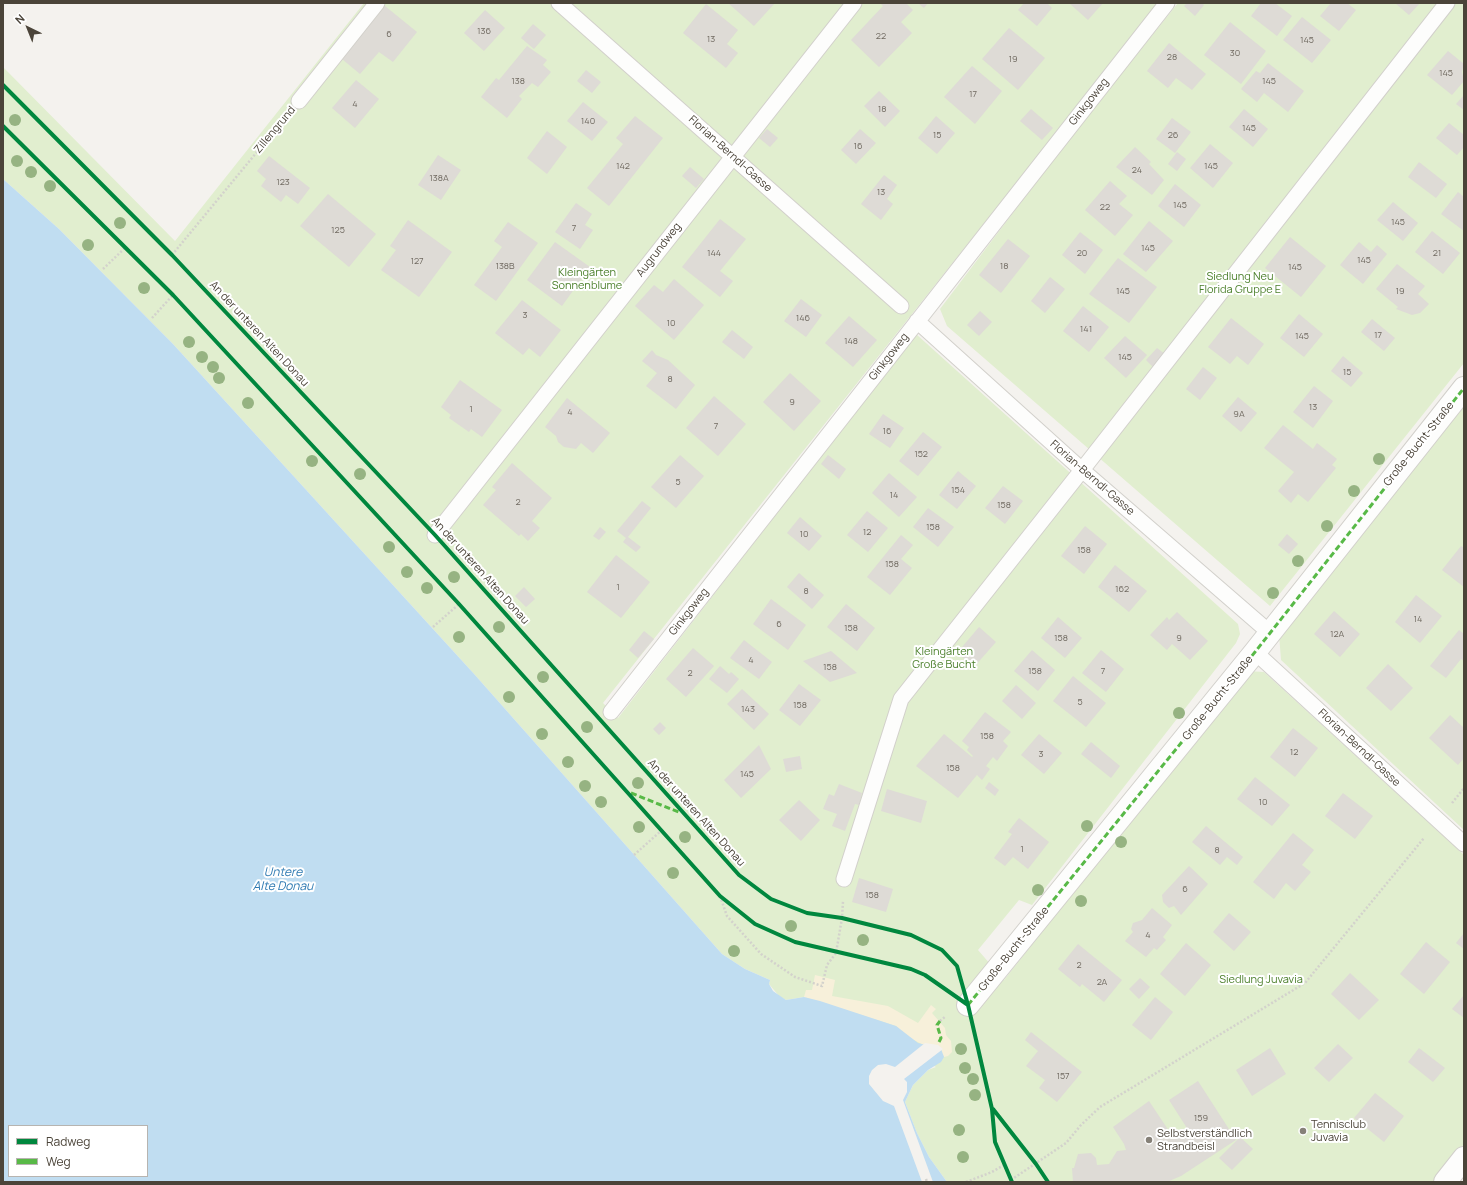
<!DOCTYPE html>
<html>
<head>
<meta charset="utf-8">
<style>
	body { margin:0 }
	#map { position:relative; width:1467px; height:1185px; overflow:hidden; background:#f4f2ee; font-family:Manrope,sans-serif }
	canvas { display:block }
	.frame { position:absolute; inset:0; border:4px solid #4b4439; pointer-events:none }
	.legend { position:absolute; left:8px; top:1125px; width:140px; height:52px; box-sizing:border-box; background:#fff; border:1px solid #b7b4b0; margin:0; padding:5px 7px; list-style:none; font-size:12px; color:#4b4439 }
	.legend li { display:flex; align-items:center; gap:8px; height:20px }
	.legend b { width:20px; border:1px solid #b7b4b0 }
	.north { position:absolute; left:8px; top:8px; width:40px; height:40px; -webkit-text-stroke:3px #fff; paint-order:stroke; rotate:317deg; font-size:11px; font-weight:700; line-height:16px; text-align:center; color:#4b4439 }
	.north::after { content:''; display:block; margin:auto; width:14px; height:18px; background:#4b4439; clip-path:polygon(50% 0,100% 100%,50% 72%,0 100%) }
</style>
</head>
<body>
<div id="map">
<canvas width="1467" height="1185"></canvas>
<div class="frame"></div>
<ul class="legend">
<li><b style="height:5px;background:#00873e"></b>Radweg</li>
<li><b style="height:5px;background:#58b947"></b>Weg</li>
</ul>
<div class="north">N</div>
</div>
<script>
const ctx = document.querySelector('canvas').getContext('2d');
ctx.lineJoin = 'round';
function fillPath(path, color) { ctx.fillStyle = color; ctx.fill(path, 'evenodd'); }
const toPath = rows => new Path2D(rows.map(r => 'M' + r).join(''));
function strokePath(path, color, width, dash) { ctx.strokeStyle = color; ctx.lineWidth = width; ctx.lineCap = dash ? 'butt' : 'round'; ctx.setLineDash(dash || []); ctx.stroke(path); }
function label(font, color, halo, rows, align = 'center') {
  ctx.font = font + ' Manrope,sans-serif'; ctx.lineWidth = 4; ctx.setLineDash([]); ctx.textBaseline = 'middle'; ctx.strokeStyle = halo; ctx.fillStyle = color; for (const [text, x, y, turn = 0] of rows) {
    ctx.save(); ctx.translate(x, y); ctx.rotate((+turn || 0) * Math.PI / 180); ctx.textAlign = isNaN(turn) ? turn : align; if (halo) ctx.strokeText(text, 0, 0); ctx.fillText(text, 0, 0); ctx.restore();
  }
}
fillPath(toPath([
	[364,3,1159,3,603,703,618,718,916,334,1238,624,1240,634,1236,643,1032,905,1019,900,978,950,1004,980,1247,671,1264,672,1464,855,1464,1144,1434,1182,947,1182,929,1157,917,1133,905,1102,913,1085,928,1070,936,1067,804,997,786,1000,779,996,769,984,770,980,745,969,722,954,475,675,173,344,59,229,3,179,3,67,175,241],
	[1178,3,1464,3,1464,363,1270,606,947,326,940,309,1069,139],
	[1464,404,1464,830,1281,660,1279,634]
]), '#e1eecf');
fillPath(toPath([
	[815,975,835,980,832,996,888,1006,918,1023,931,1005,936,1009,932,1013,945,1028,946,1035,951,1041,952,1052,948,1056,944,1057,943,1055,908,1037,896,1026,804,997,806,990,812,990]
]), '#f7f0da');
fillPath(toPath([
	[3,179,59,229,173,344,475,675,722,954,745,969,770,980,769,984,773,991,786,1000,804,997,820,1001,896,1026,918,1043,941,1049,944,1057,941,1062,928,1070,913,1085,905,1102,917,1133,929,1157,947,1182,3,1182],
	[9,1126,147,1126,147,1176,9,1176]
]), '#c0ddf1');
fillPath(toPath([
	[925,1043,938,1045,943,1049,904,1079,907,1082,907,1092,903,1100,933,1182,922,1182,894,1106,883,1101,869,1084,869,1076,872,1070,878,1065,886,1064,895,1067]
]), '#f4f2ee');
fillPath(toPath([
	[728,3,775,3,754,26],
	[880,3,906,3,913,10,901,22,912,33,879,67,851,40,883,6],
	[918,3,928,3,924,8],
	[1024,3,1047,3,1052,8,1037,26,1018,10],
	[1069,3,1103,3,1088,20],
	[1187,3,1202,3,1204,5,1195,16,1184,6],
	[1261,3,1275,3,1292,16,1277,36,1251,16],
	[1331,3,1347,3,1356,10,1339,31,1320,16],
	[1395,3,1420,3,1409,15],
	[706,4,738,30,727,44,738,53,726,68,683,33],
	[385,6,417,32,393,62,379,52,360,74,342,59],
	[485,10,505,28,484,51,464,33],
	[1302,17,1331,40,1312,63,1283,40],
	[1230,22,1266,51,1241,84,1204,55],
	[533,24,546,35,534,49,521,38],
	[1009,28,1045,58,1018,90,982,59],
	[1169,43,1206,74,1192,90,1176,78,1168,88,1147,71],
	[527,46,547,60,543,65,551,72,538,87,532,83,519,96,522,99,507,118,481,97,496,78,499,80],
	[1448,51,1464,64,1462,72,1464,81,1452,95,1427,75],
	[1268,63,1304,91,1288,112,1264,93,1257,102,1241,89,1256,71,1260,73],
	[972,66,1002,91,975,124,944,97],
	[586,70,601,82,592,93,577,81],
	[356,80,379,99,355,128,332,108],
	[879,91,900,111,885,127,864,106],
	[1464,95,1464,110,1456,104],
	[583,102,608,122,592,141,567,121],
	[1031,109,1053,128,1042,140,1020,121],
	[1244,109,1268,129,1253,147,1229,127],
	[635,116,663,138,609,206,587,188,623,144,616,138],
	[936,116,955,133,937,154,918,138],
	[1172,118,1191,132,1175,153,1156,139],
	[1449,123,1464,135,1464,147,1457,155,1436,138],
	[767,129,778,138,770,147,759,138],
	[860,129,876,143,856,164,841,150],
	[547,131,567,147,547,174,527,158],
	[1210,144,1233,163,1213,188,1190,168],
	[1135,147,1151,162,1149,164,1164,180,1152,195,1116,167],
	[1177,152,1186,159,1177,171,1168,164],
	[438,155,461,170,441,200,418,185],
	[269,156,310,188,298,204,286,195,281,202,261,186,266,179,257,171],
	[1419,162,1447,184,1436,198,1408,177],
	[690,167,704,179,696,188,682,176],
	[884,175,897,185,887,199,893,204,881,220,861,204],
	[1110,181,1127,196,1119,204,1133,215,1115,236,1085,210],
	[1175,184,1201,205,1184,227,1158,206],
	[1458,192,1464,197,1464,231,1441,214],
	[328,194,376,234,349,267,300,226],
	[1393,202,1418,223,1403,241,1377,220],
	[576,203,592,214,585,225,593,230,580,249,555,232],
	[720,219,746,239,720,271,733,281,720,297,682,267],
	[408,220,452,252,419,297,381,270,396,250,390,246],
	[1149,221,1173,241,1146,272,1123,254],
	[508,222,538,243,496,301,474,285,502,247,494,241],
	[1432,231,1460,253,1443,274,1415,252],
	[1080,232,1103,250,1085,274,1062,255],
	[1290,237,1326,266,1301,297,1265,268],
	[1008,239,1030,256,1001,293,979,275],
	[555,242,590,267,562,306,527,280],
	[1359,242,1371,252,1377,245,1387,254,1363,284,1340,265],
	[1118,258,1157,287,1129,323,1089,294],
	[1397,264,1425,286,1418,294,1429,304,1420,313,1412,315,1396,309,1398,307,1376,289],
	[1050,277,1065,289,1045,313,1031,301],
	[674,279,704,305,674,340,635,306,654,285,663,292],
	[801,299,822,315,806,337,784,321],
	[522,300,561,330,540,357,529,348,523,355,495,333],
	[1083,306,1109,327,1089,352,1063,331],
	[980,311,992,322,979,336,967,325],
	[1299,314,1323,334,1304,357,1280,338],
	[849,316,877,340,853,367,825,343],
	[1231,318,1264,344,1248,365,1237,356,1230,364,1208,347],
	[1372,319,1395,338,1384,351,1361,332],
	[732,330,753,347,744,359,722,342],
	[1125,336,1147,355,1126,378,1104,358],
	[1157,348,1165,354,1153,367,1146,360],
	[652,350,656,355,668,360,695,385,676,409,646,386,657,373,642,361],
	[1343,356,1363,373,1351,387,1331,371],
	[1203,367,1217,378,1200,400,1186,389],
	[790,373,821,401,794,431,763,402],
	[460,380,502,410,482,437,471,429,469,432,449,418,451,415,441,407],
	[1314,386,1333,401,1313,428,1293,412],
	[714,396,746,424,718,456,686,428],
	[1238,397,1257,413,1241,432,1222,416],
	[567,398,610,433,593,453,581,443,576,449,564,447,558,442,556,436,545,427],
	[883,414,904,428,890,448,869,434],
	[1283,425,1313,449,1317,443,1337,459,1332,465,1336,468,1308,502,1298,494,1291,503,1278,491,1294,472,1264,448],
	[923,432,942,447,918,476,899,461],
	[680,455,704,476,676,508,651,487],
	[828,455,846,469,839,479,821,464],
	[512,463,552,498,532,521,540,528,528,541,521,534,519,536,483,505,496,490,492,487],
	[958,471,976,486,957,509,939,495],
	[889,473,917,497,899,517,872,493],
	[1003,486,1023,501,1005,524,985,508],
	[642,501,651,508,628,537,641,547,636,552,623,542,626,538,617,531],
	[928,508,954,527,938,547,913,527],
	[867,511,888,528,868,552,847,535],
	[800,517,822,536,809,551,787,533],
	[1085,526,1107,544,1084,574,1061,556],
	[600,527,606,532,599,540,593,536],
	[1287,534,1298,544,1289,554,1278,545],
	[901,535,913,545,901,559,912,568,890,595,867,577],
	[1461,546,1464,548,1464,587,1442,570],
	[616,555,650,582,621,618,587,592],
	[1115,565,1147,591,1129,612,1098,587],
	[799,573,824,595,812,609,787,587],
	[524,587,535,599,526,607,515,596],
	[1416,595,1442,616,1420,643,1395,622],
	[771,599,806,625,788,650,753,624],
	[846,604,875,628,857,651,827,627],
	[1334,611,1360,634,1340,657,1314,634],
	[1177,612,1208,641,1190,660,1172,644,1167,650,1150,635,1167,617,1169,620],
	[1058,617,1082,638,1065,658,1041,638],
	[979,627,996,642,974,667,957,653],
	[1459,630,1464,634,1464,661,1461,659,1446,678,1430,666],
	[644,631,654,639,638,658,629,650],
	[744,640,772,662,759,679,730,658],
	[693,648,714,666,686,697,666,679],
	[1032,650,1055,670,1038,691,1014,671],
	[1101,650,1124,669,1106,692,1082,673],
	[831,651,857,673,830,682,803,661],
	[1388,664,1413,688,1391,711,1366,688],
	[720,666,729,674,731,672,739,679,727,693,709,679],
	[1073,676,1106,703,1086,727,1053,701],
	[799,684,821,700,800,726,779,710],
	[1016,685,1036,703,1022,719,1002,701],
	[742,689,769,714,754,730,727,704],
	[985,712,1011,732,1003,741,1008,746,997,761,993,757,986,766,990,769,982,780,977,775,958,798,916,766,944,734,972,757,973,756,967,750,969,747,962,741],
	[1450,715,1464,728,1464,758,1458,765,1429,738],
	[660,722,666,728,659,735,653,729],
	[1293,728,1318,748,1295,777,1270,757],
	[1039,734,1062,753,1044,774,1021,755],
	[1091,742,1120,766,1111,778,1081,754],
	[759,745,771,769,741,798,724,780],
	[800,756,802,769,786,772,783,759],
	[1255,777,1290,805,1272,826,1237,799],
	[989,782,999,790,995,796,985,788],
	[839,784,862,793,859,805,855,804,845,831,832,826,837,814,823,809,829,794,834,796],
	[887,789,927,801,921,823,881,811],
	[1343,793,1373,816,1355,839,1325,816],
	[799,800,820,820,801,841,779,820],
	[1019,818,1049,842,1028,869,1013,857,1005,866,994,858,1012,834,1008,832],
	[1206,826,1243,857,1237,865,1227,857,1220,865,1192,842],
	[1293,833,1314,850,1302,865,1311,872,1295,891,1286,883,1274,899,1253,882],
	[1189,866,1208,884,1181,915,1174,906,1169,908,1163,902,1162,895],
	[859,878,893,889,886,912,852,902],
	[1152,908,1172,925,1163,937,1166,940,1157,950,1154,948,1146,957,1125,941,1133,932,1131,929,1133,923,1142,920],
	[1229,913,1251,932,1234,951,1213,932],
	[1464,933,1464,949,1456,943],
	[1426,942,1450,962,1424,994,1400,974],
	[1186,943,1211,965,1185,996,1160,974],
	[1078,944,1122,980,1104,1002,1082,984,1080,987,1058,969],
	[1350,973,1379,1000,1359,1020,1331,994],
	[1140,978,1150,987,1139,999,1129,989],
	[1464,995,1464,1018,1452,1009],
	[1155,997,1173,1012,1151,1040,1132,1025],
	[1031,1032,1082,1072,1057,1102,1039,1088,1045,1080,1026,1066,1038,1051,1025,1040],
	[1338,1044,1353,1058,1329,1082,1314,1068],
	[1270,1048,1286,1074,1252,1096,1236,1070],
	[1419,1048,1445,1068,1433,1082,1408,1062],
	[1198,1081,1236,1140,1181,1176,1167,1182,1073,1182,1072,1168,1074,1168,1078,1154,1091,1153,1096,1158,1097,1165,1109,1164,1117,1151,1126,1150,1124,1144,1113,1127,1149,1101,1173,1137,1192,1136,1169,1100],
	[1375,1093,1404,1116,1384,1142,1354,1118],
	[1240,1137,1253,1149,1232,1170,1219,1158]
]), '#dedbd6');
const lane = toPath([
	[559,3,901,306],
	[299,101,377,3],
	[917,321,1082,470,1269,632],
	[435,535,854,3],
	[1255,652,1464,844],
	[611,712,1167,3],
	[844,879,901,699,1082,470,1447,3]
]);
const street = toPath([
	[968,1005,1255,652,1464,388],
	[1445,1182,1464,1158]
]);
strokePath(lane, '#d2d0cb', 17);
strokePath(street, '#d2d0cb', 24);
strokePath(toPath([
	[172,255,285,118],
	[103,269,126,247],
	[152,318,173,295],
	[433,627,459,604],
	[1452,803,1464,788],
	[634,855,662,830],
	[720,896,727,916,761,954,795,977,822,986,827,965,836,953,842,918,843,901],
	[940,1021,946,1016],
	[926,1179,927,1182],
	[1011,1180,1066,1143,1081,1125,1100,1107,1305,983,1424,838],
	[966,1182,992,1172,1004,1165]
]), '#d3d2cc', 2.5, [2, 2]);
strokePath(lane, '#fdfdfc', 15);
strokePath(street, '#fdfdfc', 22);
strokePath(toPath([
	[631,793,681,813],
	[968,1005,1255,652,1464,388],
	[939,1042,941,1038,937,1025,940,1021]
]), '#58b947', 3, [6, 3]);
strokePath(toPath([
	[3,85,172,255,435,535,739,875,771,899,807,913,842,918,911,935,942,950,957,966,968,1005,992,1109,995,1142,1012,1182],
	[3,126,173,295,459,604,720,896,755,924,795,942,911,969,925,975,968,1005],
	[993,1109,1036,1164,1048,1182]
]), '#00873e', 4);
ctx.fillStyle = '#96b382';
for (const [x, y] of [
	[15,120],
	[17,161],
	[31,172],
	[50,186],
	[120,223],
	[88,245],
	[144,288],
	[189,342],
	[202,357],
	[213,367],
	[219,378],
	[248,403],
	[1379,459],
	[312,461],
	[360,474],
	[1354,491],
	[1327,526],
	[389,547],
	[1298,561],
	[407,572],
	[454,577],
	[427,588],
	[1273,593],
	[499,627],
	[459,637],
	[543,677],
	[509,697],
	[1179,713],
	[587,727],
	[542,734],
	[568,762],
	[638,783],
	[585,786],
	[601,802],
	[1087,826],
	[639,827],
	[685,837],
	[1121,842],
	[673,873],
	[1038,890],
	[1081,901],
	[791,926],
	[863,940],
	[734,951],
	[961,1049],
	[965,1068],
	[973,1079],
	[975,1095],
	[959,1130],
	[963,1157]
]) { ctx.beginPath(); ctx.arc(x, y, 6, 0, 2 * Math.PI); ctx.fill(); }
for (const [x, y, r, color] of [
	[1303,1131,4,"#868178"],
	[1149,1140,4,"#868178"]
]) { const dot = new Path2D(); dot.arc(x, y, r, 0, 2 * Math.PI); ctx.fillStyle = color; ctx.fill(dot); strokePath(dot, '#fff', 1.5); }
label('9px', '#706a61', null, [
	["136",484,31],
	["6",389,34],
	["22",881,36],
	["13",711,39],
	["145",1307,40],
	["30",1235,53],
	["28",1172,57],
	["19",1013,59],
	["145",1446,73],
	["138",518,81],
	["145",1269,81],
	["17",973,94],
	["4",355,104],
	["18",882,109],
	["140",588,121],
	["145",1249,128],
	["15",937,135],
	["26",1173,135],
	["16",858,146],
	["142",623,166],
	["145",1211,166],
	["24",1137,170],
	["138A",439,178],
	["123",283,182],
	["13",881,192],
	["145",1180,205],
	["22",1105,207],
	["145",1398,222],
	["7",574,228],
	["125",338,230],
	["145",1148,248],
	["144",714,253],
	["20",1082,253],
	["21",1437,253],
	["145",1364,260],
	["127",417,261],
	["138B",505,266],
	["18",1004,266],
	["145",1295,267],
	["145",1123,291],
	["19",1400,291],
	["3",525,315],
	["146",803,318],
	["10",671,323],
	["141",1086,329],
	["17",1378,335],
	["145",1302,336],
	["148",851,341],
	["145",1125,357],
	["15",1347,372],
	["8",670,379],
	["9",792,402],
	["13",1313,407],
	["1",471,409],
	["4",570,412],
	["9A",1239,414],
	["7",716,426],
	["16",887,431],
	["152",921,454],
	["5",678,482],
	["154",958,490],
	["14",894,495],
	["2",518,502],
	["158",1004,505],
	["158",933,527],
	["12",867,532],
	["10",804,534],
	["158",1084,550],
	["158",892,564],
	["1",618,587],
	["162",1122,589],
	["8",806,591],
	["14",1418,619],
	["6",779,624],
	["158",851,628],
	["12A",1337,634],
	["158",1061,638],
	["9",1179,638],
	["4",751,660],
	["158",830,667],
	["158",1035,671],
	["7",1103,671],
	["2",690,673],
	["5",1080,702],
	["158",800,705],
	["143",748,709],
	["158",987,736],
	["12",1294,752],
	["3",1041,754],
	["158",953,768],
	["145",747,774],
	["10",1263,802],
	["1",1022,849],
	["8",1217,850],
	["6",1185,889],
	["158",872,895],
	["4",1148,935],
	["2",1079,965],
	["2A",1102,982],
	["157",1063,1076],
	["159",1201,1118]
]);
label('11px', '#4b4439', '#fff', [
	["Ginkgoweg",1089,102,-52],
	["Zillengrund",275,130,-50],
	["Florian-Berndl-Gasse",730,154,42],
	["Augrundweg",659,250,-52],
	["An der unteren Alten Donau",259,334,47],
	["Ginkgoweg",889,357,-52],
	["Große-Bucht-Straße",1419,444,-51],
	["Florian-Berndl-Gasse",1092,478,41],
	["An der unteren Alten Donau",480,571,48],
	["Ginkgoweg",689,612,-52],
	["Große-Bucht-Straße",1218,698,-51],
	["Florian-Berndl-Gasse",1359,748,43],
	["An der unteren Alten Donau",696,813,48],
	["Große-Bucht-Straße",1014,949,-51]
]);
label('11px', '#4a7f2a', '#fff', [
	["Kleingärten",587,273],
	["Sonnenblume",587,286],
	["Siedlung Neu",1240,277],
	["Florida Gruppe E",1240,290],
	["Kleingärten",944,652],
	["Große Bucht",944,665],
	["Siedlung Juvavia",1261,980]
]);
label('11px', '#4b4439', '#fff', [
	["Tennisclub",1311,1125],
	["Juvavia",1311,1138],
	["Selbstverständlich",1157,1134],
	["Strandbeisl",1157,1147]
], 'left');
label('italic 12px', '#2e7ab2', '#fff', [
	["Untere",283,873],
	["Alte Donau",283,887]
]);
</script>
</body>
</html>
